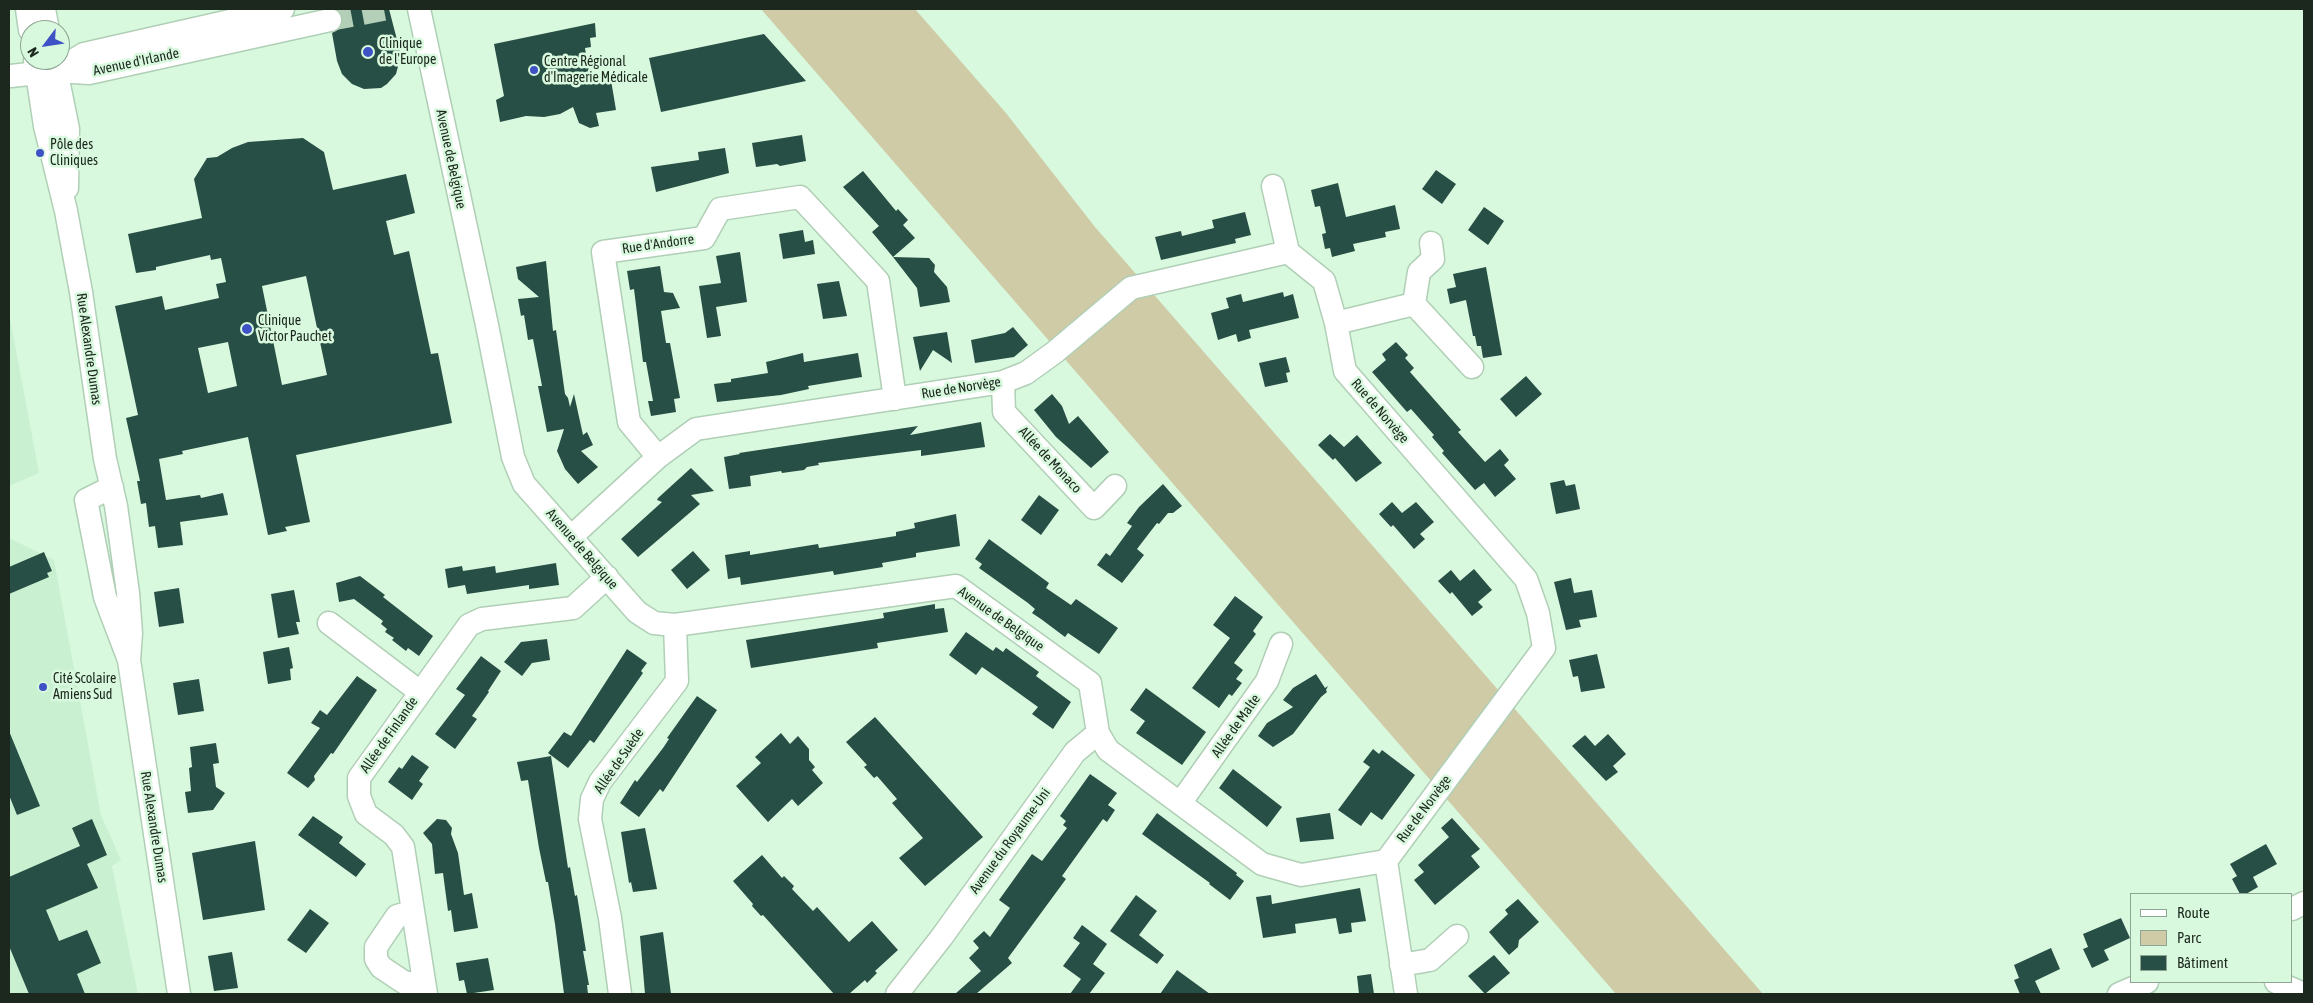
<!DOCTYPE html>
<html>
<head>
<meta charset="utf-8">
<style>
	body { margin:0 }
	#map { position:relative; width:2313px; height:1003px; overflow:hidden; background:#d9f9df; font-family:"Asap Condensed",sans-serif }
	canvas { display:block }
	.frame { position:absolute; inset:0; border:10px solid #1c281e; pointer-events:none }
	.legend { position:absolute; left:2130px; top:893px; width:162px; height:90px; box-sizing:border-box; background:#d9f9df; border:1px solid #8da592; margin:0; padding:6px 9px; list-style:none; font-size:15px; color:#1c281e }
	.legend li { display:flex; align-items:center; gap:10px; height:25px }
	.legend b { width:25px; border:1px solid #8da592 }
	.north { position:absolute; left:20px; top:20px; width:50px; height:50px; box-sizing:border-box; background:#d9f9df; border:1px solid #8da592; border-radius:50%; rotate:239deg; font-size:14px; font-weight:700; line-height:20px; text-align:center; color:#1c281e }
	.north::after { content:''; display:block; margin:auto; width:18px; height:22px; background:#3e52c5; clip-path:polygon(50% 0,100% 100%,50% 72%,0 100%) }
</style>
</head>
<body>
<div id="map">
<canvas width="2313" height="1003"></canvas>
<div class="frame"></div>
<ul class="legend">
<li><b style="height:6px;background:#fff"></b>Route</li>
<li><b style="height:14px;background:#cecba6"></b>Parc</li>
<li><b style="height:14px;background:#284f45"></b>Bâtiment</li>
</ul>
<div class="north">N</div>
</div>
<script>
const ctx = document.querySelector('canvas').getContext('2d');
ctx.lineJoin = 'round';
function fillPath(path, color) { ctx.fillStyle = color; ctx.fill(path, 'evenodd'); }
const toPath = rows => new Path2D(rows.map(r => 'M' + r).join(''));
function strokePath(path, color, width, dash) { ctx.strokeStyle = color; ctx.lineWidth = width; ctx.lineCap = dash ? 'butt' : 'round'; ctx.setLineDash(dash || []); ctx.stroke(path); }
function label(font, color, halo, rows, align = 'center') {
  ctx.font = font + ' "Asap Condensed",sans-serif'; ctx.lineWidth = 5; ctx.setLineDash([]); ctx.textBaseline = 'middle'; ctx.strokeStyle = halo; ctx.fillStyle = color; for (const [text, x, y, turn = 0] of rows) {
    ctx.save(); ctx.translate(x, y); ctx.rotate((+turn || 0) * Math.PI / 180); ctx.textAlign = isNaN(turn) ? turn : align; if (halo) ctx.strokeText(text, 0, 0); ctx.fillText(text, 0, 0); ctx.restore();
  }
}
fillPath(toPath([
	[9,313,39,473,9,486],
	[9,538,54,560,101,815,121,860,112,866,138,994,9,994]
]), '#c9f0d1');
fillPath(toPath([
	[761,9,915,9,1006,113,1095,227,1763,994,1616,994]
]), '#cecba6');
fillPath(toPath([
	[336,9,389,9,401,55,396,74,387,84,381,88,364,89,352,84,342,74,337,61,332,33,339,29,343,18],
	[595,23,596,37,590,38,591,47,585,48,590,78,610,74,616,110,596,113,599,126,590,128,579,123,573,107,560,114,544,117,526,116,500,122,496,100,504,96,494,44],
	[764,34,806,81,661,112,649,58],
	[802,135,806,161,780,166,777,164,756,167,752,143],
	[303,138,324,152,333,190,406,174,415,213,386,221,394,255,409,251,431,354,438,353,452,423,296,455,310,522,285,527,287,531,268,535,248,437,182,451,183,454,159,459,166,500,200,495,201,498,223,493,228,515,180,522,183,545,158,548,155,526,149,527,146,503,141,504,137,481,140,481,126,418,138,415,115,306,162,296,165,310,219,298,216,284,226,282,221,258,211,260,210,255,156,267,156,270,136,273,128,234,202,218,194,179,207,158,217,157,232,148,248,142],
	[306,276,327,375,282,385,262,286],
	[228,342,237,386,208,393,198,348],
	[725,148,729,173,656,192,651,167,699,160,698,152],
	[1436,170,1456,184,1442,204,1422,189],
	[863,171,896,211,898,209,908,220,903,225,915,238,893,257,872,232,879,226,843,187],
	[1338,183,1346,217,1395,205,1400,229,1385,232,1386,237,1353,244,1355,251,1332,257,1330,248,1325,249,1322,234,1326,233,1320,206,1315,207,1311,190],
	[1484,207,1504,221,1488,245,1468,230],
	[1245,212,1251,235,1235,239,1236,243,1161,260,1155,237,1181,231,1182,236,1214,228,1212,220],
	[803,230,805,242,813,240,815,254,783,259,779,234],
	[740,252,747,302,716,307,721,336,707,338,699,286,721,283,716,256],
	[893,257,929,258,935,265,934,272,947,287,950,302,920,307,917,288],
	[546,261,553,331,556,330,565,394,568,398,570,407,574,394,583,435,587,432,593,445,581,451,598,467,578,484,565,469,557,451,564,429,547,432,538,386,542,386,533,339,528,340,524,315,521,316,518,299,539,297,518,279,516,267],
	[660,266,664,292,673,293,680,308,661,311,666,343,670,343,680,398,674,399,676,412,651,416,648,401,653,401,646,362,643,362,634,289,630,290,627,271],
	[1486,267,1502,355,1483,358,1481,346,1477,346,1475,336,1473,336,1466,300,1450,304,1447,289,1456,287,1453,274],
	[839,281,847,316,823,319,817,284],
	[1283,292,1284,297,1293,294,1299,318,1249,330,1251,338,1238,342,1236,334,1218,340,1211,313,1229,308,1226,298,1241,294,1243,302],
	[1013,327,1028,345,1014,357,975,363,971,340,1005,333],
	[947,332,952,363,933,350,920,371,913,337],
	[1396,342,1408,355,1405,358,1414,368,1410,372,1461,430,1458,432,1485,462,1500,449,1509,460,1504,465,1516,479,1495,497,1484,483,1475,490,1442,453,1444,451,1432,437,1434,435,1411,409,1407,412,1372,372,1386,360,1382,354],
	[803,353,804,362,858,353,862,377,808,386,809,389,781,395,717,402,714,384,731,382,731,379,768,373,766,362],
	[1286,357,1290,372,1286,373,1288,382,1265,387,1259,363],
	[1526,376,1542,394,1516,417,1500,399],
	[1052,394,1062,406,1069,424,1078,416,1109,452,1091,468,1056,437,1034,410],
	[981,422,985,447,921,456,921,450,818,463,819,465,807,467,804,470,782,473,781,471,750,476,751,486,729,489,724,457,740,454,739,453,918,426,910,435],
	[1330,434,1344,447,1357,435,1382,463,1356,482,1335,458,1333,460,1318,445],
	[691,468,714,491,691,495,700,504,638,557,621,539,662,502,657,500,658,498],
	[1564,480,1566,486,1575,484,1580,509,1556,514,1550,483],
	[1163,484,1182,506,1173,513,1168,513,1159,524,1157,523,1137,549,1144,555,1122,583,1097,565,1106,553,1110,556,1132,526,1127,523,1139,507],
	[1039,495,1059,510,1041,535,1021,520],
	[1392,502,1402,513,1416,502,1434,522,1420,534,1425,539,1414,549,1393,525,1391,527,1379,514],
	[956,514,960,546,916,553,916,557,882,563,883,567,834,575,833,571,741,585,740,577,728,579,725,555,750,551,750,555,818,544,819,548,896,536,896,532,915,528,914,523],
	[989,539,1049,583,1046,588,1071,605,1076,599,1118,628,1099,654,1068,633,1065,637,1041,619,1032,613,1035,609,1028,603,979,568,982,564,975,559],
	[693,551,710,570,687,589,671,570],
	[44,552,52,571,47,573,49,577,9,594,9,567],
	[556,563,559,585,529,589,529,585,467,594,465,585,448,588,445,569,462,566,463,571,495,566,496,573],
	[1474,569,1492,590,1478,602,1483,607,1472,616,1452,592,1450,594,1438,581,1451,570,1460,581],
	[360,576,385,595,383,597,433,636,419,656,408,648,406,651,392,640,394,638,385,632,387,629,381,624,383,621,354,599,339,602,336,583],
	[1571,578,1574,593,1592,590,1597,617,1579,620,1581,627,1566,630,1554,582],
	[179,588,184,623,159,627,154,592],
	[294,590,300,622,296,622,299,634,278,638,271,594],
	[1235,596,1263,617,1253,631,1256,634,1234,663,1243,670,1236,679,1242,683,1232,696,1229,694,1219,708,1192,688,1230,638,1213,625],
	[935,604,935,609,944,608,948,632,877,643,878,648,751,668,746,640,884,618,883,613],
	[966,632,993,651,996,647,1003,652,1006,648,1039,672,1036,676,1071,702,1053,729,1032,714,1038,707,1002,681,982,667,976,675,949,655],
	[547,639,550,660,532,663,522,676,504,662,521,642],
	[289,647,293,668,290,669,291,680,268,684,263,652],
	[627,649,647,663,641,671,643,673,594,743,590,740,568,768,548,753,564,732,571,736],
	[1597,654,1605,688,1581,692,1578,676,1573,677,1569,660],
	[481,656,501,671,488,691,489,692,472,716,477,719,455,749,435,734,465,695,456,689],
	[1316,674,1325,688,1328,686,1326,690,1327,692,1321,697,1293,734,1273,747,1258,736,1267,723,1293,707,1283,700,1293,688],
	[357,676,377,690,333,754,331,753,314,776,315,780,308,788,287,773,320,728,311,723,320,710,327,715],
	[199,679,204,711,178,715,173,683],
	[1146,688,1206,732,1182,765,1136,733,1145,721,1130,710],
	[697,696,717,710,663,792,660,789,639,817,620,803,635,780,637,782,663,748,669,739,667,738],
	[875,717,983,837,925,886,899,858,923,838,892,803,897,799,877,776,874,778,864,767,867,765,846,742],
	[9,731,40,806,17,815,9,795],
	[781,733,790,744,798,736,809,749,809,760,815,767,812,770,823,783,798,806,792,799,768,822,736,786,761,763,755,757],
	[1608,734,1626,754,1613,766,1618,772,1606,781,1572,746,1585,735,1595,746],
	[216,743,219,763,213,764,216,787,225,793,213,810,188,813,185,792,191,791,189,768,192,767,190,747],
	[1373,749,1379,754,1382,750,1415,775,1382,820,1371,812,1361,826,1338,810,1370,767,1363,762],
	[412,755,429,767,419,781,423,784,412,800,388,782,399,767,402,769],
	[551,756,568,868,570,867,575,896,577,895,586,951,583,951,589,985,587,985,588,994,564,994,555,924,548,882,546,882,539,848,528,780,521,781,517,762],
	[1233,769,1282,807,1267,827,1219,788],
	[1090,774,1117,793,1108,805,1115,810,1107,822,1103,819,1062,876,1066,879,1008,958,1012,963,976,994,955,994,981,971,969,958,979,948,973,941,984,931,990,937,1010,908,999,900,1032,854,1042,861,1067,828,1063,825,1066,821,1060,816],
	[1157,813,1237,873,1236,875,1244,881,1230,900,1209,884,1210,883,1142,834],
	[1330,813,1334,839,1300,842,1296,818],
	[313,816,343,837,339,843,366,864,356,877,298,835],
	[1452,818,1480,849,1471,856,1480,867,1435,905,1414,880,1424,872,1418,865,1449,837,1441,828],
	[92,819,107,855,87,864,98,888,46,910,59,941,87,930,101,963,77,974,85,994,29,994,9,946,9,877,80,846,72,828],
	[437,819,446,820,452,828,451,834,458,853,464,895,472,893,478,928,454,932,451,910,448,911,443,873,435,874,432,844,423,833],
	[645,828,657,889,633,892,631,882,629,883,621,832],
	[255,841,265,910,203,920,192,853],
	[2266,844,2277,864,2253,877,2258,887,2246,894,2240,894,2232,879,2237,876,2230,864],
	[762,855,782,878,784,876,794,886,792,889,813,911,817,907,849,942,872,921,898,950,875,971,877,973,867,983,865,980,849,994,834,994,763,915,761,916,752,906,753,904,733,881],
	[1360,888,1366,921,1351,923,1352,932,1339,934,1336,918,1295,924,1296,933,1263,938,1256,897,1271,895,1272,904],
	[1136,895,1157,911,1139,935,1164,955,1157,964,1110,931],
	[1518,899,1539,922,1519,940,1518,947,1509,955,1489,932,1508,914,1505,910],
	[310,909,329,923,306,953,287,940],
	[2121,918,2130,938,2104,950,2109,960,2092,968,2083,949,2088,947,2083,934],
	[1082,925,1107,944,1093,964,1105,973,1089,994,1070,994,1081,979,1063,966,1080,943,1073,938],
	[663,932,671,994,645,994,640,936],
	[2051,948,2060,969,2035,981,2041,994,2020,994,2014,980,2019,978,2014,965],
	[232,952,238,988,214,991,208,956],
	[1494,955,1510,973,1485,994,1468,976],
	[488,958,494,990,467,994,464,980,459,981,456,963],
	[1177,970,1210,994,1160,994],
	[1371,974,1374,994,1359,994,1357,976]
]), '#284f45');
strokePath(toPath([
	[330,20,388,9]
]), '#b3cfb8', 22, [22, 11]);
const minor = toPath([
	[27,9,30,30],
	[44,9,48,30],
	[419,9,487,325,513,457,524,484,637,612,654,623,675,625,956,586,1090,683,1098,733,1075,752,941,938,897,994],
	[35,60,45,126,66,211,81,292,105,459,116,506,128,593,131,633,129,660],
	[54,60,68,129,67,188],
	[56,71,84,54,283,9],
	[11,76,56,71,89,73,330,20],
	[1273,186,1288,252],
	[1431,243,1433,259,1419,272,1414,304,1472,367],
	[1336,323,1414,304],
	[1003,382,1004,412,1094,508,1115,486],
	[658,457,629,422,603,252,704,238,720,209,800,197,878,281,895,399],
	[112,487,86,500,105,597,129,660,179,994],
	[571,537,658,457,696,429,1003,382,1026,373,1055,352,1131,288,1288,252,1324,281,1336,323,1345,371,1526,579,1538,613,1544,648,1386,861,1301,875,1262,864,1108,750,1098,733],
	[329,623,420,692],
	[1181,802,1267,681,1281,644],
	[1386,861,1406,994],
	[2292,909,2304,903],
	[412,912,397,916,376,947,376,959,381,967,405,983,424,983],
	[1401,965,1430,960,1457,936],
	[2276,982,2304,994],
	[426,994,403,847,394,835,366,814,359,796,359,778,469,625,482,619,573,608,607,577],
	[620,994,610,918,590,819,592,799,600,782,677,681,675,625],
	[2119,994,2147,982]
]);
strokePath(minor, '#b0cfb6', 25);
strokePath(minor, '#fff', 22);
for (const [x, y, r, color] of [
	[368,52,6,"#3e52c5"],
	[534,70,5,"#3e52c5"],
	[40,153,5,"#3e52c5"],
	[247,329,6,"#3e52c5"],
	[43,687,5,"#3e52c5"]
]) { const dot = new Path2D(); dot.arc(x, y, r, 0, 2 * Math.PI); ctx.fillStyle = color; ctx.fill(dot); strokePath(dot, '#d9f9df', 2); }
label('14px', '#1c281e', '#d9f9df', [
	["Clinique",379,44],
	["de l'Europe",379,60],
	["Centre Régional",544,62],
	["d'Imagerie Médicale",544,78],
	["Pôle des",50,145],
	["Cliniques",50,161],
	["Clinique",258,321],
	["Victor Pauchet",258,337],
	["Cité Scolaire",53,679],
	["Amiens Sud",53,695]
], 'left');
label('14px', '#1c281e', '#d9f9df', [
	["Avenue d'Irlande",136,62,-12],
	["Avenue de Belgique",451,159,78],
	["Rue d'Andorre",658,244,-8],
	["Rue Alexandre Dumas",89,349,82],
	["Rue de Norvège",961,388,-9],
	["Rue de Norvège",1380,411,49],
	["Allée de Monaco",1050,460,47],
	["Avenue de Belgique",582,549,49],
	["Avenue de Belgique",1001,619,35],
	["Allée de Malte",1236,726,-55],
	["Allée de Finlande",389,735,-55],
	["Allée de Suède",619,761,-55],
	["Rue de Norvège",1424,809,-53],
	["Rue Alexandre Dumas",154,827,81],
	["Avenue du Royaume-Uni",1010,841,-54]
]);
</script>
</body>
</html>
